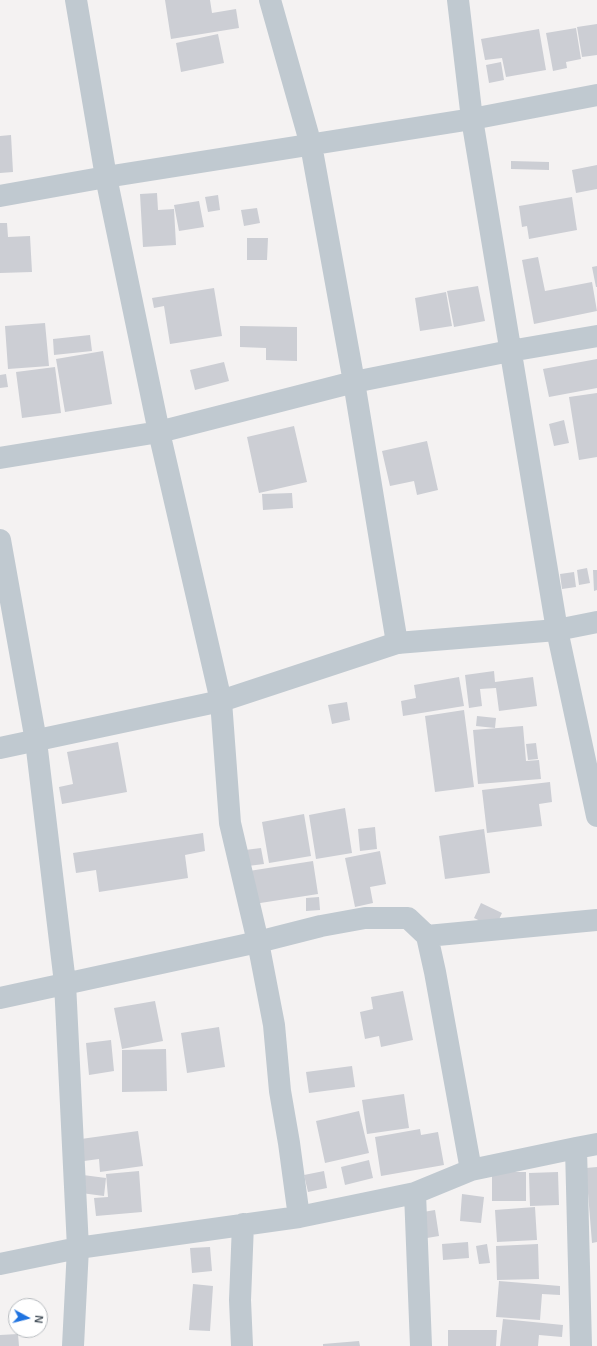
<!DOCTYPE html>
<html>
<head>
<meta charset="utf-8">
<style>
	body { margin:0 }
	#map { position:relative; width:597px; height:1346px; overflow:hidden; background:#f4f2f2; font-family:Arial,sans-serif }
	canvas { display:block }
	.north { position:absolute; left:8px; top:1298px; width:40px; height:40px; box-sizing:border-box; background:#fff; border:1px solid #b7bbbf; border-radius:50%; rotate:97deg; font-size:11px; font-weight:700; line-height:16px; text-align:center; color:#4a555f }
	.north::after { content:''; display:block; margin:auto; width:14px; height:18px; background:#1f73e0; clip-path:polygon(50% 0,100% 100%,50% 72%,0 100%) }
</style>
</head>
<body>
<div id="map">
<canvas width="597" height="1346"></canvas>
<div class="north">N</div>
</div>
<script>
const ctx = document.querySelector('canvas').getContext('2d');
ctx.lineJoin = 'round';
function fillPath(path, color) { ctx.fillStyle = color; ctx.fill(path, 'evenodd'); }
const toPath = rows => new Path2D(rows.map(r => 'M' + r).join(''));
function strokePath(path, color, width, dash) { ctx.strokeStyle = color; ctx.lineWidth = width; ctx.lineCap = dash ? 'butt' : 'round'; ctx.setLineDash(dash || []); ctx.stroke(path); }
fillPath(toPath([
	[165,0,210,0,212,13,236,9,239,28,171,39],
	[597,24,597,55,582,57,577,27],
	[576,28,581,59,566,62,567,68,553,71,546,33],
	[539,29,546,70,506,77,502,58,485,60,481,39],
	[218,34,224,63,181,72,176,43],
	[501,62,504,80,489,83,486,65],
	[11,135,13,172,0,173,0,136],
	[511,161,549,162,549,170,511,169],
	[597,165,597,189,576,193,572,170],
	[157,193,158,210,174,209,176,245,143,247,140,194],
	[218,195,220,210,208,212,205,197],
	[572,197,577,230,529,239,527,226,522,227,519,206],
	[199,201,204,227,179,231,174,205],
	[257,208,260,223,244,226,241,210],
	[0,223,7,223,8,237,30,236,32,272,0,273],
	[247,238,268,238,267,260,247,260],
	[538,257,545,291,592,282,597,311,534,324,522,260],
	[597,266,597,287,596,287,592,267],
	[478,286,485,321,454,327,447,291],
	[214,288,222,336,170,344,164,306,154,308,152,298],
	[446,292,452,326,420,331,415,298],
	[45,323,49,366,8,369,5,326],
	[240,326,297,327,297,361,266,360,266,348,240,347],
	[90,335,92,351,54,355,53,339],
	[103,351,112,404,65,412,56,359],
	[597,359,597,388,549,397,543,369],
	[224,362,229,381,195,390,190,370],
	[55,367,61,413,22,418,16,372],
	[6,374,8,387,0,388,0,375],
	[597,393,597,457,579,460,569,397],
	[564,420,569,443,554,446,549,424],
	[294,426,307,482,259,493,247,437],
	[427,441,438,490,417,495,414,481,390,486,382,451],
	[292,493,293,508,263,510,262,494],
	[587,568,590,583,579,585,577,570],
	[593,570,597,570,597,590,594,591],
	[574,572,576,587,562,589,560,574],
	[494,671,495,682,533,677,537,706,499,711,496,688,480,689,482,706,469,708,465,675],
	[459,677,464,706,403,716,401,701,416,698,414,685],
	[347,702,350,720,332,724,328,705],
	[464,710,474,787,435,792,425,716],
	[477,716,496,718,495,728,476,726],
	[523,726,526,761,539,760,541,779,478,784,473,730],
	[118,742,127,792,62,804,59,787,73,784,67,752],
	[536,743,538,759,528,760,526,744],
	[550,782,552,802,539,804,542,826,487,833,482,790],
	[345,808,352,853,316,859,309,815],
	[304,814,311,856,269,863,262,822],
	[375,827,377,849,360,851,358,829],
	[484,829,490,873,445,879,439,836],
	[203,833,205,851,185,855,188,878,99,892,96,870,76,873,73,853],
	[261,848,264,864,248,866,245,850],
	[380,851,386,884,370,887,373,903,355,907,345,858],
	[313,861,318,894,254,904,249,871],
	[319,897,320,910,306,911,306,898],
	[481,903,502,913,495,928,474,918],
	[403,991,413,1040,381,1047,379,1036,365,1039,360,1012,373,1009,371,997],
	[155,1001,163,1041,122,1049,114,1008],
	[219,1027,225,1067,187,1073,181,1033],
	[111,1040,114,1071,89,1075,86,1043],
	[166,1049,167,1091,122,1092,122,1050],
	[352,1066,355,1087,309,1093,306,1072],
	[404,1094,409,1128,367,1134,362,1100],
	[359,1111,369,1153,325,1163,316,1121],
	[420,1129,421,1135,438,1132,444,1165,381,1176,375,1137],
	[138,1131,143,1166,100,1172,99,1159,84,1161,81,1139],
	[369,1160,373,1178,345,1185,341,1167],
	[597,1167,597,1242,592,1243,586,1168],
	[139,1171,142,1212,96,1216,94,1198,108,1197,106,1174],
	[324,1171,327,1188,308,1192,304,1175],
	[492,1172,526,1172,526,1201,492,1201],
	[558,1172,559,1205,530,1206,529,1173],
	[83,1175,106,1178,104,1196,81,1193],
	[462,1194,484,1197,481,1223,460,1221],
	[535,1207,537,1240,497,1242,495,1210],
	[435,1210,439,1236,415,1240,411,1214],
	[468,1242,469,1258,443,1260,442,1244],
	[487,1244,490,1263,479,1264,476,1246],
	[538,1244,539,1279,497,1280,496,1246],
	[210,1247,212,1271,192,1273,190,1248],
	[499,1281,560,1286,560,1295,542,1294,540,1320,496,1317],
	[193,1284,213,1286,210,1331,189,1330],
	[503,1319,563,1325,562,1337,539,1335,538,1346,500,1346],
	[448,1330,497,1330,496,1346,448,1346],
	[18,1334,19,1346,0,1346,0,1335],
	[359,1341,360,1346,323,1346,323,1344]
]), '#ccced4');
strokePath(toPath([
	[76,0,106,177,159,432,221,701,230,823,258,942,274,1025,280,1091,289,1143,299,1217],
	[270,0,311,145,354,382,397,643],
	[458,0,472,119,557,630,597,816],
	[0,196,106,177,472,119,597,95],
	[0,458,159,432,354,382,510,351,597,336],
	[0,540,36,741,65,983,78,1248,73,1346],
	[427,936,597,920],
	[0,998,258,942,321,926,365,918,408,918,427,936,435,972,471,1170,576,1148,597,1144],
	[576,1148,581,1346],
	[415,1193,421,1346],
	[0,1264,78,1248,299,1217,415,1193,471,1170],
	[242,1346,240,1300,243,1224]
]), '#c0c9d0', 22);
strokePath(toPath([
	[0,748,221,701,397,643,557,630,597,622]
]), '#c0c9d0', 22);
</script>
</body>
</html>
